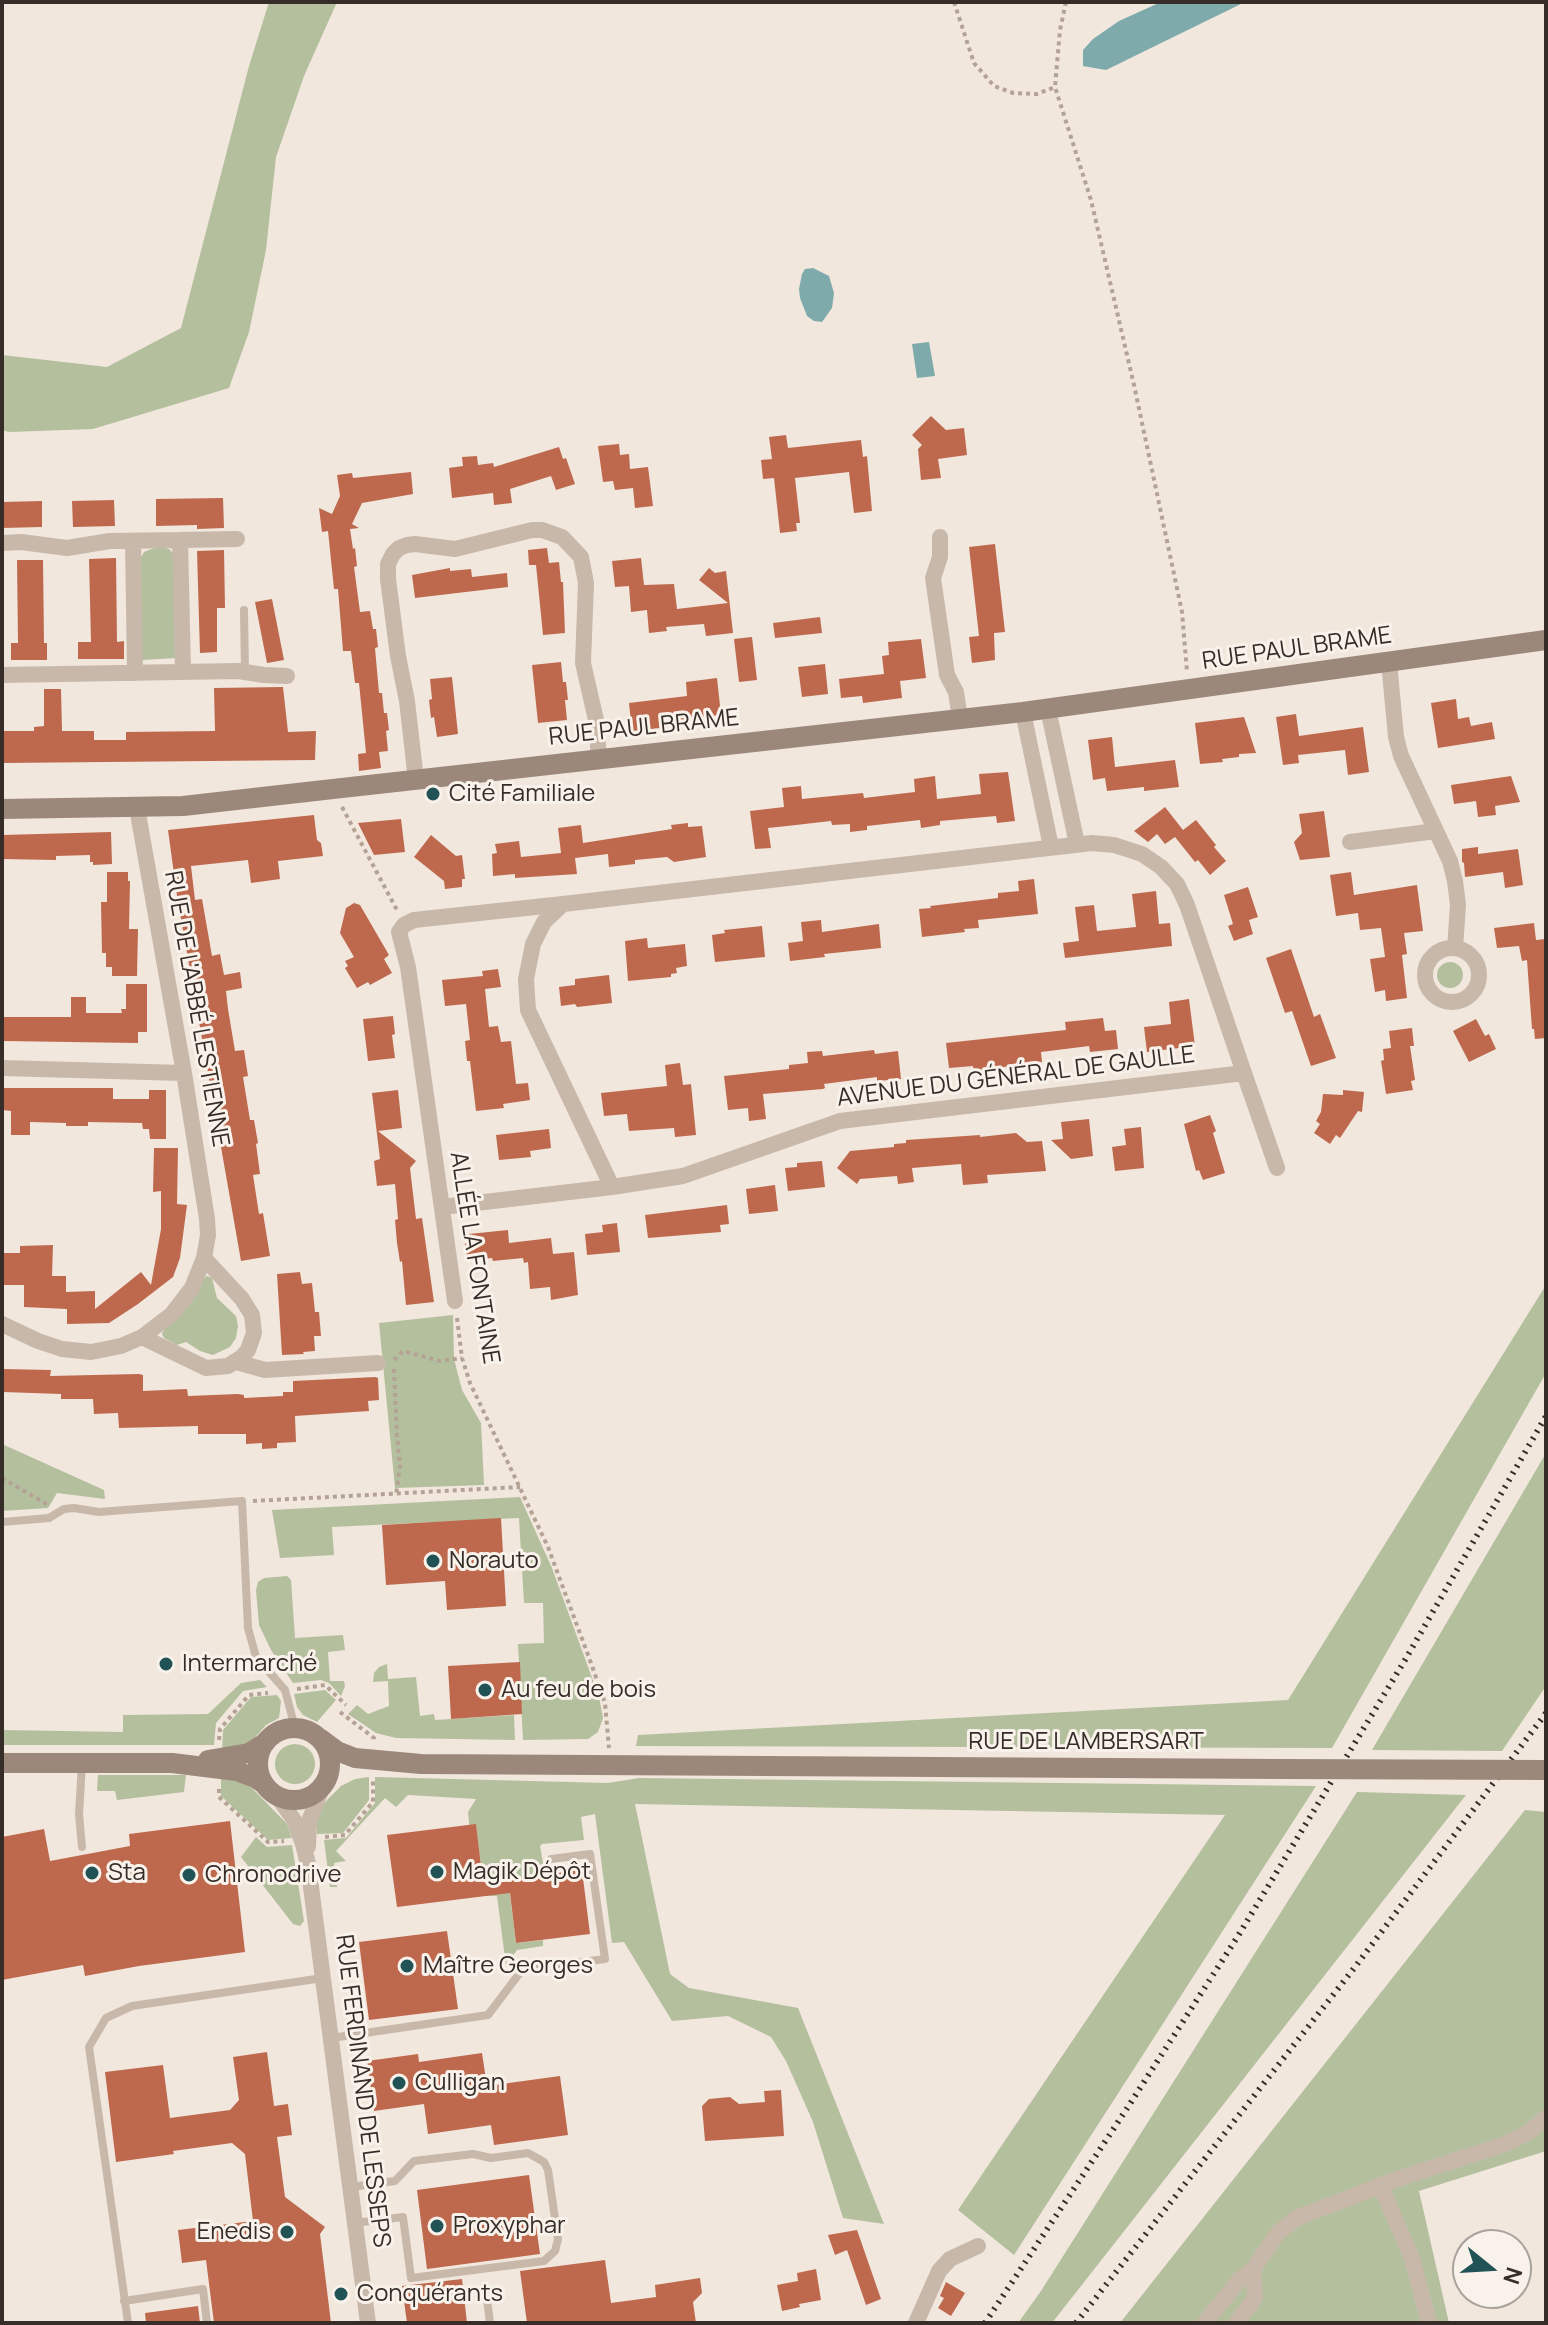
<!DOCTYPE html>
<html>
<head>
<meta charset="utf-8">
<style>
	body { margin:0 }
	#map { position:relative; width:1548px; height:2325px; overflow:hidden; background:#f1e7dd; font-family:Manrope,sans-serif }
	canvas { display:block }
	.frame { position:absolute; inset:0; border:4px solid #362d29; pointer-events:none }
	.north { position:absolute; left:1452px; top:2229px; width:80px; height:80px; box-sizing:border-box; background:#f8f2ea; border:2px solid #aaa39d; border-radius:50%; rotate:108deg; font-size:22px; font-weight:700; line-height:32px; text-align:center; color:#362d29 }
	.north::after { content:''; display:block; margin:auto; width:28px; height:36px; background:#215255; clip-path:polygon(50% 0,100% 100%,50% 72%,0 100%) }
</style>
</head>
<body>
<div id="map">
<canvas width="1548" height="2325"></canvas>
<div class="frame"></div>
<div class="north">N</div>
</div>
<script>
const ctx = document.querySelector('canvas').getContext('2d');
ctx.lineJoin = 'round';
function fillPath(path, color) { ctx.fillStyle = color; ctx.fill(path, 'evenodd'); }
const toPath = rows => new Path2D(rows.map(r => 'M' + r).join(''));
function strokePath(path, color, width, dash) { ctx.strokeStyle = color; ctx.lineWidth = width; ctx.lineCap = dash ? 'butt' : 'round'; ctx.setLineDash(dash || []); ctx.stroke(path); }
function label(font, color, halo, rows, align = 'center') {
  ctx.font = font + ' Manrope,sans-serif'; ctx.lineWidth = 6; ctx.setLineDash([]); ctx.textBaseline = 'middle'; ctx.strokeStyle = halo; ctx.fillStyle = color; for (const [text, x, y, turn = 0] of rows) {
    ctx.save(); ctx.translate(x, y); ctx.rotate((+turn || 0) * Math.PI / 180); ctx.textAlign = isNaN(turn) ? turn : align; if (halo) ctx.strokeText(text, 0, 0); ctx.fillText(text, 0, 0); ctx.restore();
  }
}
fillPath(toPath([
	[269,2,337,2,304,76,276,157,266,250,249,332,229,388,93,429,9,432,2,430,2,355,107,367,181,328,249,66],
	[159,546,169,549,175,555,178,658,141,660,140,559,144,552],
	'1437 975a13 13 0 1 1 26 0a13 13 0 1 1-26 0Z',
	[207,1276,212,1278,217,1298,236,1316,238,1326,236,1338,230,1347,213,1355,200,1351,186,1342,177,1345,164,1338,162,1334,164,1329,204,1278],
	[1546,1285,1546,1373,1332,1748,636,1746,638,1735,1288,1700],
	[453,1315,454,1359,462,1390,481,1423,484,1485,395,1488,379,1323],
	[2,1444,104,1490,105,1499,57,1493,48,1508,2,1511],
	[1546,1453,1546,1686,1502,1751,1372,1750],
	[520,1497,552,1568,599,1697,603,1718,598,1732,588,1739,523,1740,518,1644,544,1643,543,1603,524,1603,519,1518,332,1527,334,1555,280,1558,272,1510],
	[287,1576,291,1580,295,1638,343,1635,345,1650,328,1652,330,1681,344,1681,345,1686,341,1696,329,1683,321,1680,293,1683,271,1650,259,1625,256,1590,258,1582,264,1578],
	[387,1664,388,1679,416,1677,420,1716,434,1714,435,1720,514,1715,515,1740,396,1738,376,1733,348,1714,357,1705,368,1714,389,1706,388,1681,373,1682,374,1673,379,1667],
	[260,1680,267,1687,243,1691,216,1723,214,1745,2,1745,2,1730,123,1732,123,1715,208,1714,241,1683],
	[325,1690,336,1700,317,1722,303,1715,297,1707,294,1694],
	[277,1695,281,1701,279,1718,266,1725,246,1748,222,1753,223,1730,251,1697],
	'275 1764a20 20 0 1 1 40 0a20 20 0 1 1-40 0Z',
	[98,1775,186,1775,184,1792,117,1800,115,1791,97,1791],
	[221,1775,240,1781,252,1788,287,1824,292,1838,268,1840,221,1796],
	[369,1777,369,1800,343,1833,317,1834,316,1820,319,1810,328,1799,341,1786,355,1779],
	[375,1777,608,1783,639,1778,1316,1786,1014,2255,958,2210,1225,1815,635,1804,670,1974,689,1988,798,2008,884,2224,843,2218,813,2122,786,2061,771,2037,728,2016,672,2021,624,1942,612,1943,595,1814,581,1817,584,1840,542,1844,540,1846,545,1874,508,1879,516,1943,543,1940,543,1946,517,1950,506,1966,497,1896,485,1896,476,1825,469,1825,469,1823,468,1812,476,1799,408,1795,396,1807,385,1798,336,1851,346,1861,334,1863,337,1887,330,1887,324,1840,346,1838,375,1803],
	[1357,1792,1466,1795,1052,2323,1018,2323,1041,2291],
	[1525,1810,1546,1812,1546,2151,1419,2191,1449,2323,1120,2323],
	[256,1837,267,1847,292,1845,304,1921,300,1926,293,1924,241,1857]
]), '#b4bf9e');
fillPath(toPath([
	[1161,2,1245,2,1106,70,1083,66,1083,50,1093,39,1119,21],
	[813,268,829,276,834,293,832,308,822,322,814,321,807,316,800,298,799,289,802,274,805,269],
	[929,342,935,376,917,378,912,344]
]), '#7eaaac');
fillPath(toPath([
	[931,416,946,430,964,428,967,455,938,459,941,478,921,480,918,449,922,445,912,435],
	[786,435,788,448,861,440,863,457,867,456,872,511,854,513,849,472,795,478,800,523,796,523,797,531,780,533,774,478,763,479,761,460,772,459,769,437],
	[619,444,620,455,629,454,630,469,648,467,653,506,635,508,633,488,615,490,613,481,603,482,598,446],
	[559,447,563,459,566,458,575,484,556,490,551,476,510,489,512,503,494,505,493,493,452,498,449,468,463,466,462,457,477,456,478,465,493,463,494,467],
	[411,472,413,494,362,503,352,524,359,528,350,529,353,549,355,548,357,566,354,567,360,612,370,611,373,629,376,629,378,647,375,648,379,693,382,693,384,713,387,713,389,730,386,731,388,751,379,752,381,768,359,771,358,754,366,753,359,683,355,683,351,651,343,651,338,589,334,589,328,531,322,532,319,508,332,514,340,496,337,475,352,473,353,478],
	[223,498,224,528,197,529,197,525,156,526,156,499],
	[114,500,115,526,73,527,72,501],
	[42,501,42,527,2,528,2,502],
	[995,544,1005,632,994,633,995,660,972,663,969,637,979,636,969,547],
	[547,548,549,563,559,562,561,582,563,582,565,633,543,635,536,565,529,565,528,550],
	[224,550,225,608,217,608,217,652,200,653,197,551],
	[116,558,117,642,124,641,124,659,78,659,78,642,91,642,89,559],
	[641,558,644,585,674,584,677,609,728,603,699,580,709,568,715,573,726,571,733,633,706,636,704,624,666,627,667,631,649,633,647,610,631,612,629,586,615,587,612,561],
	[17,560,43,560,44,643,47,643,47,660,11,660,11,643,18,643],
	[450,568,450,571,471,569,472,577,507,573,508,587,415,598,412,575],
	[272,599,284,660,267,663,255,602],
	[820,617,822,633,775,638,773,623],
	[752,637,757,680,739,682,734,639],
	[921,639,926,678,900,681,902,698,863,703,862,696,841,698,839,679,884,674,882,656,889,655,888,642],
	[561,662,563,682,566,682,568,700,565,700,567,720,538,723,532,665],
	[825,664,828,694,802,697,798,667],
	[452,677,458,734,437,737,434,717,431,718,429,700,432,699,430,679],
	[717,678,721,715,688,719,688,725,632,731,629,703,687,696,686,682],
	[283,687,288,732,316,731,315,760,2,763,2,731,34,731,34,727,44,726,44,689,61,689,62,731,94,731,94,740,126,740,126,732,215,731,214,688],
	[1456,699,1458,719,1469,717,1471,726,1492,722,1495,739,1438,748,1431,703],
	[1296,714,1299,736,1363,727,1369,772,1348,775,1345,750,1298,755,1299,763,1283,765,1276,717],
	[1244,717,1256,753,1239,754,1239,757,1222,759,1223,762,1200,764,1195,723],
	[1112,737,1115,767,1175,760,1179,787,1144,791,1144,787,1107,791,1105,778,1093,780,1088,740],
	[1008,772,1015,821,997,823,996,816,940,821,940,825,921,828,920,820,867,826,867,830,850,832,850,824,832,825,831,821,787,826,768,828,771,848,755,849,750,811,784,807,782,788,801,786,802,799,863,793,864,798,915,792,914,779,935,776,937,799,981,794,979,774],
	[1511,776,1520,802,1495,806,1496,815,1478,817,1476,801,1454,804,1451,785],
	[1165,807,1183,830,1196,820,1216,845,1214,847,1226,861,1210,875,1198,860,1195,862,1175,837,1165,844,1157,834,1148,842,1134,831],
	[1324,811,1330,857,1300,860,1294,842,1302,833,1299,814],
	[314,815,317,840,321,843,323,856,278,861,280,879,251,883,248,860,191,866,195,900,202,899,212,956,220,954,224,975,240,972,242,988,226,991,228,1009,235,1051,244,1050,248,1076,243,1077,250,1120,254,1120,258,1143,256,1144,260,1174,253,1175,259,1214,263,1213,270,1256,241,1261,177,896,168,830],
	[401,819,405,852,374,855,358,823],
	[688,823,688,827,702,826,706,857,674,862,667,857,635,860,635,864,609,867,608,854,575,858,577,874,515,878,515,874,493,876,492,854,497,853,495,844,519,841,521,857,561,853,558,828,581,825,583,843,672,829,671,825],
	[111,832,112,864,93,865,93,862,90,862,90,855,56,856,56,860,2,859,2,835],
	[431,835,456,856,462,855,465,879,462,879,462,887,445,889,444,881,414,857],
	[1478,847,1478,854,1518,849,1523,885,1505,888,1503,872,1465,877,1464,863,1462,862,1462,849],
	[107,872,128,872,128,881,130,881,129,929,138,929,137,976,112,976,112,967,106,967,106,953,102,953,101,902,107,902],
	[1351,872,1354,895,1417,885,1423,931,1404,933,1407,954,1402,955,1407,998,1386,1001,1385,990,1375,992,1370,959,1385,957,1381,928,1360,930,1358,913,1336,916,1330,875],
	[1034,879,1038,914,978,920,979,928,964,929,965,932,922,937,919,909,931,908,930,906,998,898,998,893,1019,891,1018,881],
	[1248,887,1258,917,1249,920,1253,934,1234,941,1228,926,1233,924,1224,895],
	[1156,891,1159,924,1170,923,1172,946,1065,958,1063,943,1079,941,1075,907,1094,905,1097,931,1136,927,1132,894],
	[354,903,360,905,389,955,384,959,392,973,370,985,368,982,357,988,345,968,348,966,345,961,354,957,340,933,346,908],
	[821,920,822,932,879,924,881,948,824,954,825,957,790,961,788,943,803,941,801,922],
	[1534,923,1536,940,1546,939,1546,1038,1535,1039,1534,1029,1532,1029,1527,960,1522,961,1519,946,1497,948,1494,928],
	[762,926,765,957,715,962,712,935,725,933,724,930],
	[647,938,648,948,685,944,687,966,676,968,677,973,671,974,671,977,628,981,625,941],
	[1291,949,1314,1017,1320,1014,1336,1058,1311,1066,1292,1011,1285,1013,1266,958],
	[498,969,501,987,485,989,489,1027,498,1026,501,1042,511,1041,516,1084,528,1083,530,1100,503,1104,504,1108,476,1111,470,1061,467,1061,465,1041,470,1040,466,1004,445,1006,442,980,483,976,482,971],
	[609,975,612,1003,577,1007,575,1004,561,1006,559,987,575,985,575,979],
	[126,984,147,984,147,1032,138,1032,138,1043,2,1041,2,1017,71,1017,71,997,86,997,86,1013,122,1013,121,1009,126,1009],
	[1189,999,1195,1046,1147,1052,1144,1027,1171,1024,1169,1002],
	[393,1016,395,1034,392,1035,395,1058,368,1061,363,1019],
	[1103,1018,1105,1031,1116,1030,1118,1049,1090,1052,1089,1046,1041,1052,1042,1062,974,1071,973,1066,949,1068,946,1043,1066,1030,1065,1022],
	[1476,1019,1485,1036,1489,1034,1496,1049,1469,1062,1453,1031],
	[1412,1028,1414,1046,1410,1046,1415,1080,1411,1081,1413,1090,1386,1094,1381,1061,1384,1060,1383,1049,1391,1048,1389,1031],
	[874,1050,875,1054,898,1051,901,1079,877,1081,877,1077,824,1084,825,1088,823,1089,763,1094,766,1119,749,1121,748,1108,728,1110,724,1076,789,1069,789,1065,808,1063,807,1052,822,1051,823,1056],
	[680,1063,683,1085,691,1084,696,1135,675,1137,674,1128,629,1131,627,1114,604,1116,601,1093,667,1086,665,1065],
	[2,1088,113,1088,113,1099,149,1099,149,1090,166,1090,166,1139,150,1139,149,1129,143,1129,142,1123,88,1122,88,1126,66,1126,66,1123,30,1122,30,1135,11,1135,11,1111,2,1110],
	[398,1090,402,1128,378,1131,416,1161,410,1168,416,1219,422,1218,434,1302,406,1305,402,1261,400,1262,397,1243,395,1220,398,1219,395,1184,377,1186,374,1161,380,1159,372,1093],
	[1343,1090,1364,1092,1362,1112,1358,1111,1340,1138,1336,1135,1330,1144,1314,1133,1320,1124,1316,1121,1321,1112,1323,1094,1343,1095],
	[1210,1115,1216,1131,1213,1133,1225,1173,1203,1180,1199,1170,1196,1171,1184,1124],
	[1089,1119,1093,1156,1071,1159,1051,1140,1063,1139,1061,1122],
	[1141,1127,1144,1168,1115,1171,1112,1147,1126,1145,1124,1129],
	[549,1129,551,1148,530,1151,531,1157,499,1160,496,1135],
	[1016,1133,1027,1142,1042,1141,1046,1171,987,1175,988,1183,963,1185,961,1164,912,1168,914,1182,898,1184,897,1176,860,1179,857,1184,837,1168,850,1151,894,1147,894,1144,906,1143,906,1140,980,1135,980,1137],
	[154,1148,178,1148,177,1204,187,1205,180,1258,173,1277,138,1304,109,1323,67,1324,67,1309,24,1307,24,1285,2,1285,2,1253,20,1253,20,1246,53,1245,52,1276,66,1276,66,1292,95,1291,95,1309,141,1272,151,1285,161,1229,161,1191,153,1192],
	[822,1161,825,1187,788,1191,785,1168,797,1167,797,1163],
	[775,1185,778,1211,749,1214,746,1189],
	[727,1205,729,1224,720,1225,721,1232,648,1238,645,1215],
	[617,1223,620,1252,587,1255,585,1234,603,1232,602,1225],
	[508,1230,509,1243,551,1238,553,1254,574,1252,578,1295,551,1300,550,1287,530,1289,528,1262,524,1263,523,1258,493,1261,492,1258,483,1259,480,1256,467,1258,465,1244,470,1239,469,1234],
	[300,1272,302,1284,312,1283,315,1312,319,1312,321,1336,314,1336,315,1351,303,1352,304,1354,282,1355,277,1274],
	[3,1369,51,1370,50,1376,139,1374,143,1375,143,1391,187,1389,188,1396,238,1394,244,1395,244,1398,283,1396,283,1392,293,1392,293,1381,375,1377,378,1378,379,1400,368,1401,369,1411,295,1416,296,1442,277,1443,277,1448,262,1449,262,1443,246,1444,246,1434,198,1434,198,1426,119,1428,118,1413,94,1414,93,1399,61,1399,61,1394,3,1392],
	[501,1518,506,1606,447,1610,445,1581,386,1585,382,1525],
	[520,1662,522,1714,451,1719,448,1666],
	[230,1821,245,1952,139,1966,85,1976,83,1965,2,1980,2,1837,44,1829,50,1861,130,1846,129,1834],
	[476,1824,483,1882,582,1870,590,1934,516,1943,510,1893,397,1907,387,1835],
	[447,1931,458,2009,369,2020,359,1942],
	[267,2052,274,2106,288,2104,290,2120,292,2135,277,2137,285,2197,325,2227,320,2234,331,2323,214,2323,206,2260,182,2263,178,2230,253,2221,245,2154,232,2143,173,2151,174,2154,116,2162,105,2072,163,2065,170,2118,230,2110,239,2100,233,2057],
	[482,2053,487,2086,560,2076,568,2135,494,2145,491,2125,428,2134,424,2104,374,2111,367,2061,418,2054,419,2062],
	[781,2090,784,2136,705,2141,702,2106,709,2099,730,2097,739,2104,765,2102,764,2091],
	[529,2175,540,2254,427,2269,417,2190],
	[857,2230,881,2299,866,2305,847,2250,835,2255,828,2235],
	[605,2260,611,2303,656,2297,655,2285,700,2278,702,2293,693,2302,696,2323,527,2323,520,2271],
	[816,2269,821,2300,799,2304,800,2307,782,2311,777,2285,798,2281,797,2273],
	[462,2279,467,2323,407,2323,402,2286],
	[946,2282,965,2293,951,2316,938,2308,944,2298,940,2296],
	[198,2306,200,2323,146,2323,145,2313]
]), '#be694e');
strokePath(toPath([
	[954,2,974,63,994,86,1013,93,1037,94,1055,87],
	[1066,2,1060,30,1055,87,1091,200,1134,385,1182,612,1187,672],
	[342,807,398,912],
	[457,1318,462,1358,470,1383,548,1547,591,1663,605,1703,609,1748],
	[394,1360,403,1351,440,1361,462,1358],
	[394,1369,397,1436,400,1466,396,1495],
	[2,1478,48,1505],
	[253,1501,520,1487],
	[297,1689,325,1685,346,1705],
	[340,1712,374,1738,374,1742],
	[219,1740,220,1729,249,1695,268,1693],
	[219,1789,219,1797,268,1842,284,1841],
	[325,1837,345,1835,373,1802,373,1778]
]), '#b4a294', 4, [4, 4]);
strokePath(toPath([
	[244,610,245,672],
	[2,1522,49,1518,64,1509,74,1508,99,1512,242,1501,248,1628,256,1657,285,1690,295,1728],
	[82,1847,79,1814,82,1764],
	[331,2038,488,2015,522,1970,605,1959,590,1854,551,1859],
	[351,2187,395,2181,414,2161,473,2154,491,2158,528,2153,544,2162,548,2170,558,2239,555,2251,544,2261,411,2278,403,2217,355,2223],
	[487,2299,490,2323],
	[124,2301,203,2289,207,2323],
	[128,2323,89,2047,106,2018,132,2006,323,1978]
]), '#c8b8aa', 8);
strokePath(toPath([
	[940,537,940,557,933,578,947,675,956,692,960,719],
	[180,540,237,539],
	[133,541,135,673],
	[2,543,21,542,67,548,110,541,180,540,183,672],
	[1389,662,1396,737,1401,756,1450,861,1455,881,1458,905,1455,948],
	[2,675,238,671,264,675,287,676],
	[1048,709,1077,844],
	[1023,712,1051,847],
	[416,780,407,701,398,656,388,579,388,564,393,554,399,548,407,545,415,544,455,549,532,530,542,530,562,537,581,557,586,583,583,663,596,720,599,759],
	[1350,842,1436,831],
	[1092,843,1114,845,1142,854,1161,867,1177,884,1187,905,1244,1073,840,1121,683,1176,612,1187,528,1010,526,979,533,944,544,922,563,904,1092,843],
	'1425 975a27 27 0 1 1 54 0a27 27 0 1 1-54 0Z',
	[2,1068,184,1073],
	[1244,1073,1277,1168],
	[442,1207,612,1187],
	[455,1301,408,967,399,932,404,925,414,920,563,904],
	[2,1324,38,1341,62,1349,91,1352,121,1346,142,1337,172,1314,192,1288,204,1258,208,1235,207,1219,184,1073,137,808],
	[142,1337,206,1368,228,1366,242,1357,248,1350,254,1333,252,1315,242,1299,204,1258],
	[236,1362,265,1370,378,1363],
	[277,1796,294,1820,303,1844,308,1864,368,2323],
	[308,1847,309,1821,322,1788],
	[1380,2185,1412,2258,1429,2323],
	[916,2323,939,2271,950,2259,978,2246],
	[1205,2323,1238,2281,1253,2269],
	[1236,2323,1255,2298,1253,2269,1278,2233,1296,2218,1406,2176,1503,2145,1529,2132,1546,2118]
]), '#c8b8aa', 16);
strokePath(toPath([
	[2,809,183,806,333,789,1023,712,1546,640],
	'258 1764a36 36 0 1 1 72 0a36 36 0 1 1-72 0Z',
	[321,1739,337,1751,355,1758,421,1764,1282,1769],
	[208,1760,249,1753,265,1743],
	[2,1763,172,1763,237,1771,255,1778,264,1784]
]), '#9c877b', 20);
strokePath(toPath([
	[985,2323,1124,2113,1238,1936,1405,1660,1546,1416],
	[1076,2323,1355,1967,1546,1713]
]), '#362d29', 6, [2, 6]);
strokePath(toPath([
	[1282,1769,1546,1770]
]), '#9c877b', 20);
for (const [x, y, r, color] of [
	[433,794,8,"#215255"],
	[433,1561,8,"#215255"],
	[166,1664,8,"#215255"],
	[485,1690,8,"#215255"],
	[437,1872,8,"#215255"],
	[92,1873,8,"#215255"],
	[189,1875,8,"#215255"],
	[407,1966,8,"#215255"],
	[399,2083,8,"#215255"],
	[437,2226,8,"#215255"],
	[287,2232,8,"#215255"],
	[341,2294,8,"#215255"]
]) { const dot = new Path2D(); dot.arc(x, y, r, 0, 2 * Math.PI); ctx.fillStyle = color; ctx.fill(dot); strokePath(dot, '#f8f2ea', 3); }
label('24px', '#362d29', '#f8f2ea', [
	["RUE PAUL BRAME",1297,649,-8],
	["RUE PAUL BRAME",644,728,-6],
	["RUE DE L'ABBÉ LESTIENNE",196,1009,80],
	["AVENUE DU GÉNÉRAL DE GAULLE",1016,1077,-7],
	["ALLÉE LA FONTAINE",474,1258,81],
	["RUE DE LAMBERSART",1086,1742],
	["RUE FERDINAND DE LESSEPS",362,2091,83]
]);
label('24px', '#362d29', '#f8f2ea', [
	["Cité Familiale",449,794],
	["Norauto",449,1561],
	["Intermarché",182,1664],
	["Au feu de bois",501,1690],
	["Magik Dépôt",453,1872],
	["Sta",108,1873],
	["Chronodrive",205,1875],
	["Maître Georges",423,1966],
	["Culligan",415,2083],
	["Proxyphar",453,2226],
	["Enedis",271,2232,"right"],
	["Conquérants",357,2294]
], 'left');
</script>
</body>
</html>
